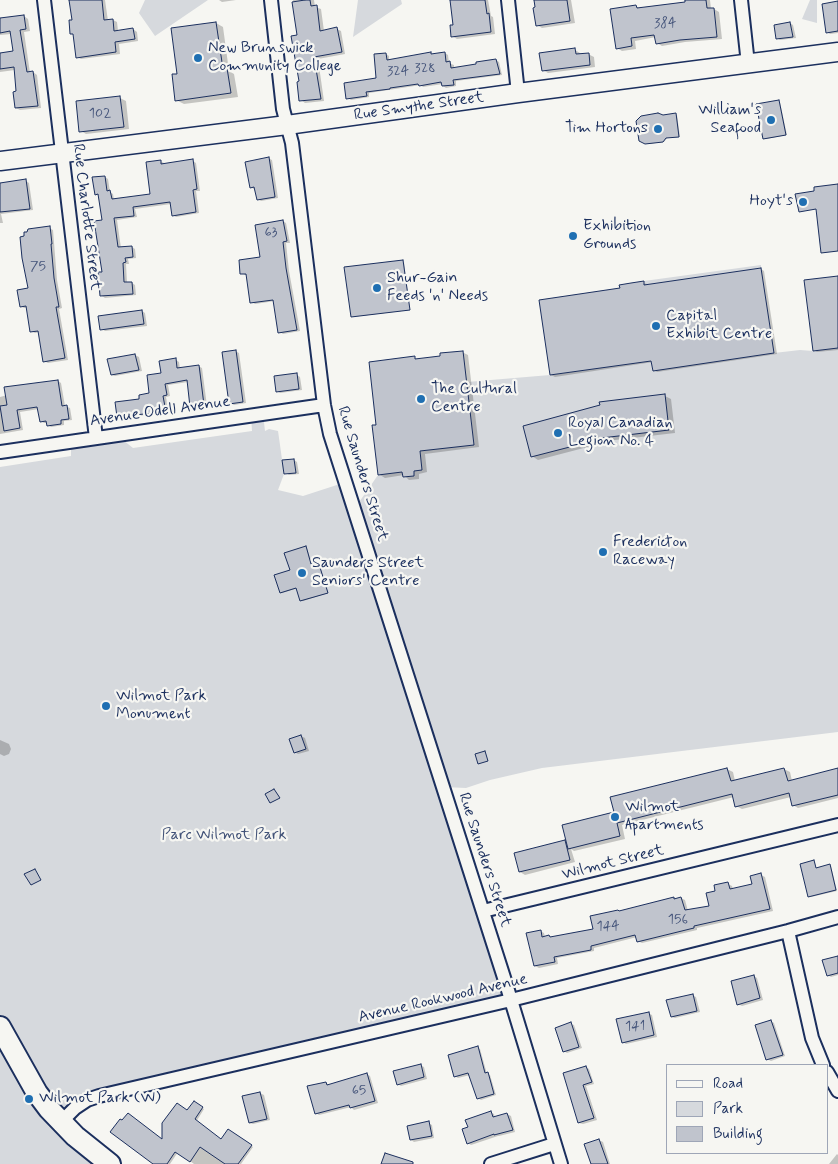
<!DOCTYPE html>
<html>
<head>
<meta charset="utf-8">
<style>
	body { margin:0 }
	#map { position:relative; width:838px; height:1164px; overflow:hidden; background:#f6f6f2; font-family:Mynerve,sans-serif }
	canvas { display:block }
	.legend { position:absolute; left:666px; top:1064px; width:162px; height:90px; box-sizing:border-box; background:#f6f6f2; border:1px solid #9ea6b7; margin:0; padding:6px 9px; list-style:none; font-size:15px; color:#1b2f5e }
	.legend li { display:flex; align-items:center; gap:10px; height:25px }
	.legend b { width:25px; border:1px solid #9ea6b7 }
</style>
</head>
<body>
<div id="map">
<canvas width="838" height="1164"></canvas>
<ul class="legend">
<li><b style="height:6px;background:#f6f6f2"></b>Road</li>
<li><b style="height:14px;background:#d6d9dd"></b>Park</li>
<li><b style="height:14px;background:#c0c4cd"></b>Building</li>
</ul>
</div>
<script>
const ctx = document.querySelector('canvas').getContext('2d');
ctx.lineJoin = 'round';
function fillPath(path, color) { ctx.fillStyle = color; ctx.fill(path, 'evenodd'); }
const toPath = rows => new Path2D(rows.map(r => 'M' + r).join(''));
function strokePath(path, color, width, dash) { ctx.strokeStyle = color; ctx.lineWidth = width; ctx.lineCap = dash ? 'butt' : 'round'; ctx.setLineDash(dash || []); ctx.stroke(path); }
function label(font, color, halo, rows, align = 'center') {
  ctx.font = font + ' Mynerve,sans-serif'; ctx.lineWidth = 4.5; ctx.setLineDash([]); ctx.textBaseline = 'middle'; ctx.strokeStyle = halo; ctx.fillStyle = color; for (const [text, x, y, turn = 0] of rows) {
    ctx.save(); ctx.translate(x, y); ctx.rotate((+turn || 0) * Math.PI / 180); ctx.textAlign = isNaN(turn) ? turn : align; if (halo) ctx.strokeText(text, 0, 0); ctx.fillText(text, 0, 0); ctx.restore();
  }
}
fillPath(toPath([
	[145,0,208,0,155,36,139,13],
	[358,0,401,0,402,4,353,37],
	[810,0,817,0,817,23,802,19],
	[761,265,761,268,644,285,644,281],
	[838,348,838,732,542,768,490,780,466,788,444,787,511,1000,99,1096,66,1116,110,1164,0,1164,0,467,71,456,71,447,96,445,123,440,133,448,252,431,251,415,263,414,265,431,269,429,278,431,280,445,284,474,278,490,303,496,346,482,355,508,378,475,402,472,403,477,414,476,414,471,422,470,420,451,474,444,467,382,550,375,651,361,653,370,774,353,800,350,813,351]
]), '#d6d9dd');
fillPath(toPath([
	[70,0,105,0,108,21,113,20,117,22,118,31,133,29,137,32,138,41,119,44,120,54,81,59,77,57],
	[219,0,236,0,222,2],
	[293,0,314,0,315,7,321,9,324,31,337,29,341,31,345,54,318,59,324,101,305,103,301,100,299,36],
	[451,0,488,0,491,16,493,17,495,34,457,39,452,36,455,26],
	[535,0,571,0,575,23,542,28,537,25],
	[686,0,710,0,711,9,714,9,719,12,722,39,685,42,662,46,657,43,656,37,635,41,636,49,622,51,617,48,636,6,640,9,687,3],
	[838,2,838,33,830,34,827,32],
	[24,16,28,19,30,31,24,32,30,73,33,72,37,75,41,108,20,110,16,108,18,93,15,70,0,72,0,54,14,52,11,34,0,35,0,20],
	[216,23,223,27,229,71,234,74,238,97,184,104,176,100,178,75],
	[790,23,793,25,796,38,780,40,777,38],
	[575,50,580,53,581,55,588,54,594,57,595,67,548,73,543,70],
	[445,53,448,55,449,63,454,65,454,68,478,65,496,60,499,62,502,75,456,81,456,86,446,88,443,86,443,84,423,87,421,85,369,93,369,97,351,100,348,98,378,79,386,54,389,56,389,60,430,54,433,55],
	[120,98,126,101,129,129,86,134,81,131],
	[779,101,780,102,787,135,766,139,764,139],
	[675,114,677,115,680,137,667,138,664,142,648,144,640,140,663,116],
	[268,158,272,160,278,198,261,201,258,199,254,189,251,187],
	[160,161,164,163,164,165,193,161,196,163,200,191,196,191,199,213,176,217,173,215,171,204,135,209,137,217,117,220,121,248,132,247,135,249,136,258,128,259,129,264,126,264,127,283,132,283,135,285,136,295,105,298,102,296,103,273,103,221,99,196,96,194,105,177,108,179,110,192,113,194,114,200,151,195],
	[26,181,29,183,33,210,1,214,3,223,0,223,0,186],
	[283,221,286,223,290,243,286,243,289,271,300,331,283,334,280,332,275,301,255,304,252,302,247,275,245,275,242,273,262,258],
	[49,228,53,230,57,280,62,308,59,309,68,360,48,363,44,361,40,332,35,333,31,331,27,308,24,308,21,306,30,289],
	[403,261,404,262,410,310,352,317],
	[761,269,764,271,777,354,657,372,654,370,653,362,555,377,551,375,621,289,643,283,647,284,647,286],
	[838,277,838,350,817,352,814,350],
	[142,311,145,313,147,326,105,331,102,329],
	[235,351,239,353,246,403,234,405,230,403],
	[462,352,468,355,479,447,425,454,427,472,419,474,419,479,409,480,404,475,385,478,380,475,415,358,418,360,442,357],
	[135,355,139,357,142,371,115,376,112,375,109,360],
	[176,360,179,362,180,369,198,366,202,368,207,406,195,408,191,406,188,382,168,385,170,396,166,397,169,414,157,416,154,414,122,418,118,416,141,400,151,394,162,374],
	[297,375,300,377,302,390,280,393,277,391],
	[58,381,61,383,65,406,70,408,72,420,64,421,64,425,51,427,48,425,48,423,44,423,41,421,39,409,20,412,23,430,0,434,0,397],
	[665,396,671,399,675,433,598,442,599,444,538,460,532,456],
	[294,460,297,462,299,474,289,475,286,473],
	[306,548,307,548,312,565,318,563,319,564,328,593,303,601,301,600,298,588,282,593,281,592,291,571],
	[301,736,305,738,309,751,298,754,295,752],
	[0,740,9,744,11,749,9,754,4,756,0,754],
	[727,769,733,772,735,781,784,769,790,772,792,781,838,770,838,798,798,808,793,805,791,797,742,809,736,806,734,797,622,825,625,839,574,851,571,849,575,862,525,875,520,872,565,842,568,843,615,813],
	[813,861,815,862,816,869,830,865,831,866,837,891,811,897,809,896],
	[761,875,765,877,773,911,697,928,697,930,642,943,638,941,637,937,594,948,594,951,557,958,558,964,539,968,535,966,540,931,544,933,545,937,549,936,552,938,595,930,620,912,674,898,676,899,681,898,685,900,688,911,710,906,717,892,728,884,732,886,733,889,753,884],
	[838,957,838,975,831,977,828,975],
	[754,976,757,978,763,1000,742,1006,738,1004],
	[692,995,696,997,700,1012,675,1018,672,1017],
	[648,1013,652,1015,657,1037,626,1044,623,1042],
	[771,1021,774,1023,785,1056,771,1061,767,1059],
	[571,1024,574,1025,582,1048,567,1053,564,1051],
	[478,1048,480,1049,487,1074,490,1075,496,1095,481,1100,478,1098,470,1075,458,1078,455,1076],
	[420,1065,424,1067,427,1079,401,1086,398,1084],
	[586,1067,589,1069,594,1084,586,1086,597,1120,583,1124,579,1123,564,1074],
	[367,1074,370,1076,378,1103,354,1110,351,1107,319,1115,316,1113,326,1083,329,1085],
	[260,1093,264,1095,270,1120,253,1124,250,1123],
	[194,1103,204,1109,196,1122,222,1140,229,1131,253,1147,241,1164,194,1164,178,1152,170,1164,155,1164,163,1141],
	[490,1112,494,1114,495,1118,507,1114,511,1116,515,1132,499,1136,498,1136,471,1145,468,1143],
	[428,1123,432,1125,434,1138,414,1142,411,1140],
	[599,1140,603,1142,610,1164,593,1164],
	[837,1154,838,1155,838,1164,829,1164]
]), '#0003');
const building = toPath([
	[69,0,102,0,104,20,113,19,114,31,133,28,135,39,115,42,116,52,76,58,73,34,70,34,69,20,72,20,69,0],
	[305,0,310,0,311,6,317,5,320,31,337,27,342,52,314,57,321,99,299,101,297,82,299,81,291,36,297,35,292,2,305,0],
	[450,0,485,0,487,14,489,13,491,32,451,37,450,25,453,25,450,0],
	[534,0,567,0,570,21,536,26,533,8,535,7,534,0],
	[685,0,706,0,707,8,714,8,717,37,680,40,656,44,654,35,631,38,632,46,616,49,610,9,636,5,637,8,685,2,685,0],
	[838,1,838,31,826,33,822,4,838,1],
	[24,15,26,29,20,30,27,72,33,71,38,106,15,108,13,92,16,91,14,67,0,69,0,53,13,51,10,31,0,33,0,18,24,15],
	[216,22,223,69,227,68,231,93,175,101,172,74,177,74,171,28,216,22],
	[790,22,793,37,776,39,774,25,790,22],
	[575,48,576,54,589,53,590,65,542,71,539,53,575,48],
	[431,52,431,54,445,52,446,62,450,61,451,68,476,64,476,62,496,59,500,74,453,80,454,85,442,86,441,82,419,86,418,84,390,88,390,89,366,92,367,96,346,99,344,83,376,78,374,54,386,53,387,60,431,52],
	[120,96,124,127,79,132,76,101,120,96],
	[779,100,786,135,763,139,756,104,779,100],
	[658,113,663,115,676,113,679,137,666,138,663,142,645,144,639,141,636,121,641,116,658,113],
	[269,157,275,197,257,200,254,187,250,188,245,162,269,157],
	[193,159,197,189,193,190,196,212,172,216,170,202,133,207,134,216,114,218,118,247,132,246,133,257,125,258,126,262,123,263,124,282,132,282,133,294,100,296,98,272,102,272,94,221,102,220,98,194,95,195,92,177,105,176,107,191,110,190,112,199,150,194,146,162,161,160,161,164,193,159],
	[26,179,30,209,0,212,0,183,26,179],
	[838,184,838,251,821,253,816,209,799,212,795,194,814,191,814,187,838,184],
	[283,220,287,241,283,242,286,268,297,330,278,333,273,300,250,303,246,274,240,274,239,260,260,257,255,225,283,220],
	[50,226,52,244,51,244,54,278,59,307,56,307,65,358,43,362,38,331,30,332,26,306,20,307,17,290,28,288,22,258,20,237,24,236,24,232,27,232,28,229,50,226],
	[403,260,410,310,351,317,344,267,403,260],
	[761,268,774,353,653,371,651,361,550,375,539,300,620,288,619,285,631,283,644,281,644,285,761,268],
	[838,276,838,348,813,351,804,280,838,276],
	[142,310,144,324,100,330,98,316,142,310],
	[236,350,243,402,229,404,222,352,236,350],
	[463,351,474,445,420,451,422,470,414,471,414,476,403,477,402,472,378,475,372,425,376,425,369,362,415,356,415,359,440,356,440,353,463,351],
	[135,354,139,370,111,375,107,359,135,354],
	[176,358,177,368,199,365,204,405,190,407,187,380,165,384,167,395,163,396,166,412,153,415,153,413,117,417,115,402,139,399,139,395,149,393,147,375,161,373,159,361,176,358],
	[297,373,299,389,276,392,274,376,297,373],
	[58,380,62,406,67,405,69,419,61,420,61,424,47,426,46,421,40,422,37,407,17,410,20,428,4,431,0,406,7,405,4,387,58,380],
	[665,394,669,430,593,439,593,441,531,457,523,426,600,405,599,402,665,394],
	[294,459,296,473,284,474,282,460,294,459],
	[306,546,311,564,318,561,328,593,300,601,296,588,280,593,274,575,290,570,284,553,306,546],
	[301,735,306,749,294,753,289,739,301,735],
	[485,751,488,761,478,764,475,754,485,751],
	[727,768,731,781,784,768,788,781,838,768,838,795,792,806,789,793,735,807,732,794,617,823,620,836,568,849,562,825,614,812,610,797,727,768],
	[274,789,280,798,270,803,265,794,274,789],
	[565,840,570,860,519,872,514,853,565,840],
	[814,860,816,868,830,864,836,890,808,897,800,864,814,860],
	[35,869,41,880,31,885,24,874,35,869],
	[761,873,770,909,694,926,694,928,637,942,635,935,591,946,591,950,554,957,555,962,534,966,526,933,541,930,542,937,549,935,550,937,593,929,590,916,618,910,619,911,674,897,674,899,681,897,685,910,709,906,706,893,715,891,714,885,728,882,730,889,752,884,750,876,761,873],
	[838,956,838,973,827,976,822,960,838,956],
	[754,975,760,998,737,1005,731,981,754,975],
	[693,994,697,1011,671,1017,666,1000,693,994],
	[649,1012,654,1035,622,1043,616,1019,649,1012],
	[771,1020,783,1055,766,1060,755,1025,771,1020],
	[571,1022,579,1047,563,1052,555,1028,571,1022],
	[478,1046,485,1073,488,1072,494,1094,477,1099,468,1073,454,1077,448,1055,478,1046],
	[421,1064,424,1077,397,1085,393,1071,421,1064],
	[586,1066,592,1082,583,1085,594,1118,578,1123,563,1073,586,1066],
	[367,1073,375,1101,350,1108,349,1105,315,1114,307,1086,326,1082,327,1085,367,1073],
	[260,1092,267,1119,249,1123,242,1096,260,1092],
	[194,1101,203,1107,195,1119,221,1139,228,1129,252,1145,238,1164,225,1164,200,1147,190,1162,175,1152,167,1164,153,1164,110,1132,120,1119,122,1120,128,1113,162,1139,162,1123,177,1103,187,1110,194,1101],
	[491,1111,493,1117,507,1113,513,1130,494,1135,494,1134,467,1144,462,1129,468,1127,465,1120,491,1111],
	[429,1121,432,1136,410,1140,407,1126,429,1121],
	[599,1139,608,1164,591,1164,584,1144,599,1139],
	[385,1153,413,1162,413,1164,381,1164,385,1153]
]);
fillPath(building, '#c0c4cd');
strokePath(building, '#1b2f5e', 1);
const minor = toPath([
	[44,0,96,438],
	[271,0,283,109,292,143,324,405,330,434,507,987,561,1164],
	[508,0,518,93],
	[741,0,748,64],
	[0,452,324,405],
	[483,911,838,825],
	[788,931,812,1038,823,1065],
	[827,1072,838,1091],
	[61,1122,75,1108,87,1100,99,1096,511,1000,788,931,838,917],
	[491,1164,554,1144]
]);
const secondary = toPath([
	[0,161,287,125,518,93,838,52]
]);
const primary = toPath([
	[0,1027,37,1093,49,1109,75,1136,110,1164]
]);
strokePath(minor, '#1b2f5e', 16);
strokePath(secondary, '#1b2f5e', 21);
strokePath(primary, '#1b2f5e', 24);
strokePath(minor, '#f6f6f2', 12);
strokePath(secondary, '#f6f6f2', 18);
strokePath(primary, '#f6f6f2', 20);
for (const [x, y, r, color] of [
	[198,58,5,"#1f6fb2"],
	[771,120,5,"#1f6fb2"],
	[658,129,5,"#1f6fb2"],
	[803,202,5,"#1f6fb2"],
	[573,236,5,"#1f6fb2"],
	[377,288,5,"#1f6fb2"],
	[656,326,5,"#1f6fb2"],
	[421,399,5,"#1f6fb2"],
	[558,433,5,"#1f6fb2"],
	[603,552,5,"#1f6fb2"],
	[302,573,5,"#1f6fb2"],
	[106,706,5,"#1f6fb2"],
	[615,817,5,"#1f6fb2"],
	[29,1099,5,"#1f6fb2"]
]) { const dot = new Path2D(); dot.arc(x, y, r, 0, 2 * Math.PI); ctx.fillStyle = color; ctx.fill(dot); strokePath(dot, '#f6f6f2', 2); }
label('14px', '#44547a', null, [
	["384",665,24],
	["328",425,69],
	["324",398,72],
	["102",100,114],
	["63",271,233],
	["75",38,267],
	["156",678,920],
	["144",608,927],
	["141",635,1027],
	["65",359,1091]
]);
label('16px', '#1b2f5e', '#f6f6f2', [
	["New Brunswick",208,49],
	["Community College",208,67],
	["William's",761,111,"right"],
	["Seafood",761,129,"right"],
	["Tim Hortons",648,129,"right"],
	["Hoyt's",793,202,"right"],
	["Exhibition",583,227],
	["Grounds",583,245],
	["Shur-Gain",387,279],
	["Feeds 'n' Needs",387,297],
	["Capital",666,317],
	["Exhibit Centre",666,335],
	["The Cultural",431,390],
	["Centre",431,408],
	["Royal Canadian",568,424],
	["Legion No. 4",568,442],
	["Fredericton",613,543],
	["Raceway",613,561],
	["Saunders Street",312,564],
	["Seniors' Centre",312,582],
	["Wilmot Park",116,697],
	["Monument",116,715],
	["Wilmot",625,808],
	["Apartments",625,826],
	["Wilmot Park (W)",39,1099]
], 'left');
label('16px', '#1b2f5e', '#f6f6f2', [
	["Rue Smythe Street",419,107,-8],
	["Rue Charlotte Street",86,217,83],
	["Avenue Odell Avenue",160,412,-8],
	["Rue Saunders Street",362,474,73],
	["Rue Saunders Street",484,860,72],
	["Wilmot Street",613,863,-14],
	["Avenue Rookwood Avenue",443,999,-13]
]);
label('16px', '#405177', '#f6f6f2', [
	["Parc Wilmot Park",224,836]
]);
</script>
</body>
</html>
